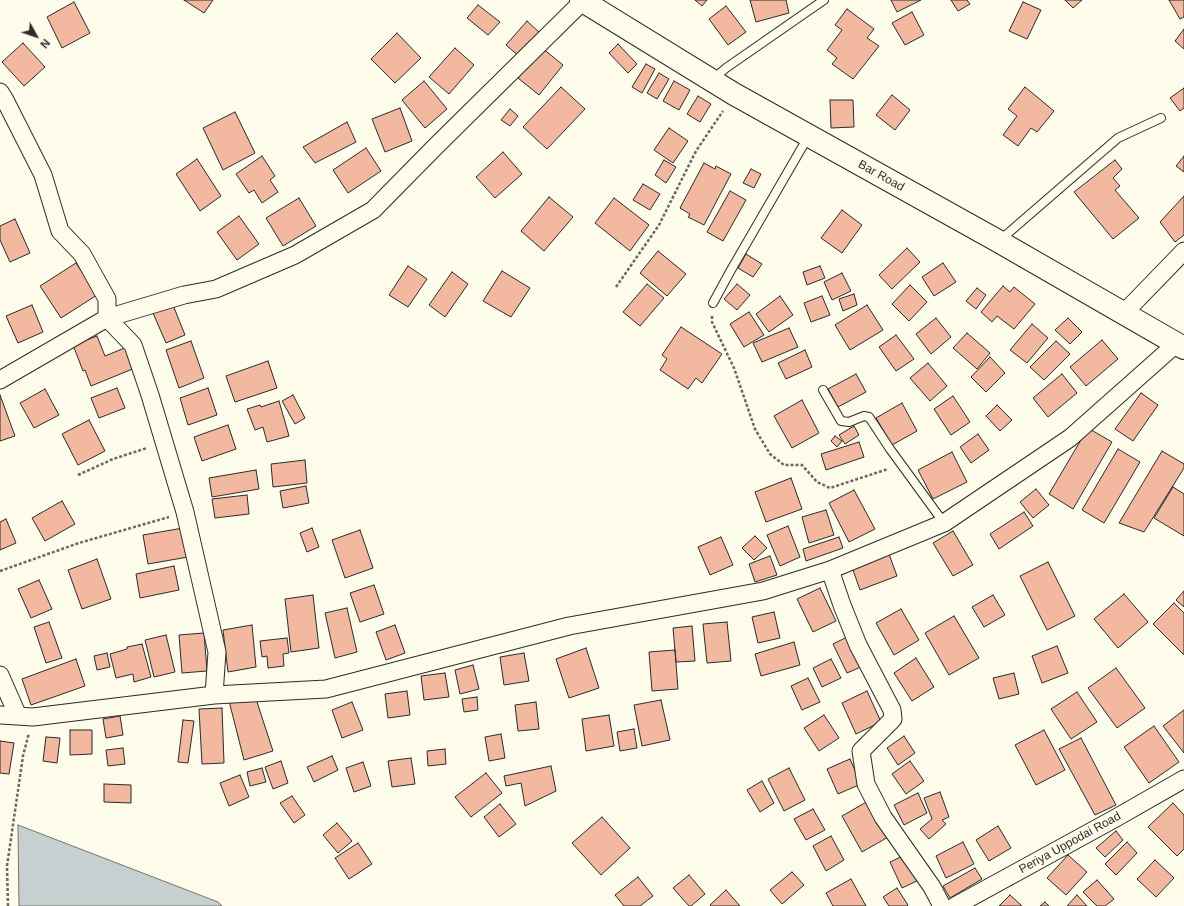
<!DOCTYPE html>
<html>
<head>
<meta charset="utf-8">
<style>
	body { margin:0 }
	#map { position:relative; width:1184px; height:906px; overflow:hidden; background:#fdfbea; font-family:Helvetica,sans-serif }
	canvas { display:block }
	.north { position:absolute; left:16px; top:16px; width:40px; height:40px; -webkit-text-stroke:3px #fdfbea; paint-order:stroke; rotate:130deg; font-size:11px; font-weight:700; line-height:16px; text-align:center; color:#2b2b2b }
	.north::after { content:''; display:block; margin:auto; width:14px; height:18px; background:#2b2b2b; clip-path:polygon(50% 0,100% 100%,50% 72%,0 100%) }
</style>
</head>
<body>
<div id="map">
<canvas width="1184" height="906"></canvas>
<div class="north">N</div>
</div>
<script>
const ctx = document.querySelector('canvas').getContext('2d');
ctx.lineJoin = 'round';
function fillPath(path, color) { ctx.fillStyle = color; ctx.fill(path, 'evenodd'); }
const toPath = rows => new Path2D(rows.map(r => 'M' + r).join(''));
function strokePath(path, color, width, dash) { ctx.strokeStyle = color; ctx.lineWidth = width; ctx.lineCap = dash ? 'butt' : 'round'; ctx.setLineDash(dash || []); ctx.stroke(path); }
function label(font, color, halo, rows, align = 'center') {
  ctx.font = font + ' Helvetica,sans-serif'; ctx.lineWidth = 3; ctx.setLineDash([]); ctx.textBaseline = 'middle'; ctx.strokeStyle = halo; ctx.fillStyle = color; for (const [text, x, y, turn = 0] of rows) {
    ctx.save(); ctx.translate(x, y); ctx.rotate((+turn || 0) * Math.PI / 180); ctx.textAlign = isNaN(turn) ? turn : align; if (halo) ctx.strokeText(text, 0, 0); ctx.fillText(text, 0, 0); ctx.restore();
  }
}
const water = toPath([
	[18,825,218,902,222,906,19,906,18,825]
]);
fillPath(water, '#c7d0d0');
strokePath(water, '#74746e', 1);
const building = toPath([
	[184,0,213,0,204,13,184,0],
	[695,0,707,0,702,6,695,0],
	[750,0,786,0,789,13,756,22,750,0],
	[891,0,921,0,897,12,891,0],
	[951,0,967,0,970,4,958,11,951,0],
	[1065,0,1082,0,1073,8,1065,0],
	[1169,0,1184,0,1184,17,1180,19,1169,0],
	[74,2,90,33,62,48,47,17,74,2],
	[1023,2,1041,10,1027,39,1009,31,1023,2],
	[478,5,500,22,488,35,467,18,478,5],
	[726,6,746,32,728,45,709,19,726,6],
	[847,9,874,29,867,38,879,46,853,79,832,64,837,58,827,50,842,30,835,25,847,9],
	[912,12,924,35,905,45,892,23,912,12],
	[527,21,541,34,520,57,506,45,527,21],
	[1184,29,1184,49,1175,41,1184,29],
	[397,33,421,58,395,83,371,59,397,33],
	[23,43,45,67,24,86,2,62,23,43],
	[618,44,637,64,628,73,609,53,618,44],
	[455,48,474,65,449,94,429,77,455,48],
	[542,48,563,65,539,95,518,78,542,48],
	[646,64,655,69,642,93,632,87,646,64],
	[659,73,669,79,657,99,647,93,659,73],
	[424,81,447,109,425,128,402,100,424,81],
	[674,81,690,90,679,110,663,101,674,81],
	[561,87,585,109,547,149,523,127,561,87],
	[1025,87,1054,111,1037,132,1031,128,1018,146,1003,135,1017,116,1008,109,1025,87],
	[1184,88,1184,108,1180,111,1170,98,1184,88],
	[892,95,910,110,895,130,876,115,892,95],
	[698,96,711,104,700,122,687,114,698,96],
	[830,100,853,100,854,127,831,128,830,100],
	[400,108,412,141,385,152,372,119,400,108],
	[510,109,518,116,510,126,501,120,510,109],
	[235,112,255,153,223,170,203,128,235,112],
	[347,122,356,142,315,163,303,147,347,122],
	[669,128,688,141,673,163,654,150,669,128],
	[366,148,381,171,348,193,333,170,366,148],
	[503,152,522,174,495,198,476,177,503,152],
	[262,156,275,176,270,180,278,192,262,203,254,190,249,193,236,174,262,156],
	[1184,156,1184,172,1176,166,1184,156],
	[197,159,221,196,200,211,176,174,197,159],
	[664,160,676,167,666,183,655,175,664,160],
	[1115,160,1122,169,1113,178,1120,186,1115,190,1139,218,1113,239,1074,192,1115,160],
	[704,163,715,169,716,166,731,174,704,225,688,217,690,214,680,208,704,163],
	[751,169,761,174,754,188,743,183,751,169],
	[643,184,660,194,650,210,633,200,643,184],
	[730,191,746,200,723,241,707,232,730,191],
	[1184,196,1184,235,1175,242,1160,222,1184,196],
	[549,197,573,217,544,251,521,231,549,197],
	[299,198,316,226,283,246,266,218,299,198],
	[614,198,649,225,630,251,595,223,614,198],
	[842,210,862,225,842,253,821,238,842,210],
	[239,216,259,244,237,260,217,232,239,216],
	[15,219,30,253,10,262,0,240,0,226,15,219],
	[907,248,920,262,892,289,879,275,907,248],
	[658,251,686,274,667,296,640,273,658,251],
	[746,254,762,264,753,277,738,268,746,254],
	[76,263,97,295,61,318,40,286,76,263],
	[943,263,956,282,934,296,922,277,943,263],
	[408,266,427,279,408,307,389,295,408,266],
	[820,266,825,278,807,285,803,272,820,266],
	[502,271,530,288,511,317,483,301,502,271],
	[452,272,468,284,445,317,429,305,452,272],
	[842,273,851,291,832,300,824,282,842,273],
	[647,284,664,298,640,326,623,312,647,284],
	[737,284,750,295,737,310,724,299,737,284],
	[910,285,927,302,909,321,892,304,910,285],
	[1003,286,1010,292,1014,287,1035,304,1014,329,997,316,992,322,981,312,1003,286],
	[977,288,986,295,976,309,966,301,977,288],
	[854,294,857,305,843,311,839,299,854,294],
	[780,296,793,315,769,332,756,314,780,296],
	[822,296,830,315,811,322,804,303,822,296],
	[32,305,43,332,18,343,6,316,32,305],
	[173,305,185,335,166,343,153,313,173,305],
	[867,305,883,330,850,350,835,325,867,305],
	[749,312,764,335,744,347,730,324,749,312],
	[936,318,951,337,931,354,916,334,936,318],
	[1068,318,1082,332,1070,344,1055,330,1068,318],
	[1032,324,1048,338,1027,363,1010,350,1032,324],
	[681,327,722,354,702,383,696,378,688,389,660,370,667,359,662,355,681,327],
	[789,328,798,347,762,362,753,343,789,328],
	[967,333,990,353,977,369,953,348,967,333],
	[896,335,914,359,896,371,879,347,896,335],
	[97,336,105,356,127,347,135,368,91,386,85,370,83,371,73,345,97,336],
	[1102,340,1118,359,1086,386,1070,367,1102,340],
	[191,341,204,378,179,388,166,350,191,341],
	[1056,341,1070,354,1044,380,1030,367,1056,341],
	[805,350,812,367,786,379,778,363,805,350],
	[990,357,1005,373,986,392,971,377,990,357],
	[268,361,277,388,235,402,226,376,268,361],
	[928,363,947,386,930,401,910,378,928,363],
	[856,374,866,392,838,407,828,389,856,374],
	[1062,374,1077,393,1048,417,1033,398,1062,374],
	[117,388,125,408,99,418,91,398,117,388],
	[208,388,217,415,188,425,180,398,208,388],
	[45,389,59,415,34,428,20,403,45,389],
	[1141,393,1158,405,1133,441,1115,429,1141,393],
	[0,395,15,436,0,441,0,395],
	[293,395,305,418,295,424,282,401,293,395],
	[953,396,970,422,951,435,934,409,953,396],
	[802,400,819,433,792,448,774,416,802,400],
	[279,401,289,436,267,442,263,427,255,430,247,409,260,405,261,407,279,401],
	[902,403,917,431,892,445,876,418,902,403],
	[997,405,1012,420,1000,431,986,416,997,405],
	[89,420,105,451,78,465,62,434,89,420],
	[228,425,236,449,202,461,194,437,228,425],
	[854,426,859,435,845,444,839,435,854,426],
	[1088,428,1112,442,1073,509,1049,494,1088,428],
	[978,434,989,450,971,463,960,447,978,434],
	[835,436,842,441,837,447,831,441,835,436],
	[859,442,864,457,826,470,821,454,859,442],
	[1118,449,1140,462,1104,523,1082,510,1118,449],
	[1162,451,1184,464,1184,468,1144,532,1119,523,1162,451],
	[952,452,967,482,933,499,918,470,952,452],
	[305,460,307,483,273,487,271,464,305,460],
	[256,470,259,489,212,497,209,478,256,470],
	[791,478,802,509,766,522,755,492,791,478],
	[306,486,309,503,283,508,280,491,306,486],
	[1173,487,1184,494,1184,536,1154,518,1173,487],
	[1036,489,1049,505,1033,518,1020,502,1036,489],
	[854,490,875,529,849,542,829,503,854,490],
	[247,495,249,514,215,518,212,499,247,495],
	[62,501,75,524,45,541,32,518,62,501],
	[826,510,834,535,809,543,802,517,826,510],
	[1024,512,1033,526,999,549,990,534,1024,512],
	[6,519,16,543,0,550,0,522,6,519],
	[788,526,800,557,780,566,767,535,788,526],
	[183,528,188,557,148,564,143,535,183,528],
	[312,528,319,547,307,552,300,533,312,528],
	[360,530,373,568,345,578,332,540,360,530],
	[953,531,973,565,953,576,933,543,953,531],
	[755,536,767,548,754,560,742,548,755,536],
	[721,537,733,565,710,575,698,547,721,537],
	[839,537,843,548,806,561,803,549,839,537],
	[889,554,897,576,860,590,852,567,889,554],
	[770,556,777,575,755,582,749,564,770,556],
	[97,559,111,599,82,609,68,570,97,559],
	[1048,562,1075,616,1047,630,1020,576,1048,562],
	[174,566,179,590,140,598,136,574,174,566],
	[39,580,52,609,31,618,18,589,39,580],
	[374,585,384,614,360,622,350,593,374,585],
	[820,588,836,621,813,632,797,599,820,588],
	[1184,591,1184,607,1176,600,1184,591],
	[1124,594,1148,622,1118,648,1094,619,1124,594],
	[313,595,319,648,291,652,285,599,313,595],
	[993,595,1005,615,984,627,972,607,993,595],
	[1174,603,1184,613,1184,655,1153,624,1174,603],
	[347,608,357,652,335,658,325,613,347,608],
	[901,609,919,640,894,655,876,623,901,609],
	[774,612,780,638,758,643,752,617,774,612],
	[954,616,979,658,949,675,925,633,954,616],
	[49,622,62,658,46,663,34,627,49,622],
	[727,622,731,661,707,663,703,624,727,622],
	[252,625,256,667,228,672,223,630,252,625],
	[395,625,405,653,386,660,376,632,395,625],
	[692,626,695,661,676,662,673,628,692,626],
	[204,633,207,671,182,673,179,635,204,633],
	[166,635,175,672,154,677,145,640,166,635],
	[849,636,863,666,847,673,833,644,849,636],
	[287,638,289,653,283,654,284,666,268,668,267,656,262,657,260,641,287,638],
	[794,642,800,665,761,676,755,654,794,642],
	[142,644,151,677,134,682,133,674,116,678,110,654,127,649,127,647,142,644],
	[1057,646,1068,673,1042,683,1032,656,1057,646],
	[586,648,599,688,569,698,556,659,586,648],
	[675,650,678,689,652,691,649,652,675,650],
	[107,653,110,667,97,670,94,656,107,653],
	[524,653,529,681,504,685,500,657,524,653],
	[916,658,934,687,912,701,894,673,916,658],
	[76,659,85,686,31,705,22,679,76,659],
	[831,659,841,678,822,687,813,668,831,659],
	[473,665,479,689,460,694,455,670,473,665],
	[1116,668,1145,708,1117,728,1088,688,1116,668],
	[445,673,449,697,424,700,421,676,445,673],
	[1014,673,1019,694,999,699,993,678,1014,673],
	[808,678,820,702,802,710,791,686,808,678],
	[407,691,410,715,388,718,385,694,407,691],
	[867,691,881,722,856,734,842,703,867,691],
	[1077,692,1097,722,1071,739,1051,709,1077,692],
	[477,697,478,710,464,712,462,699,477,697],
	[256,699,273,751,244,760,229,701,256,699],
	[661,700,670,740,642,746,634,705,661,700],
	[352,702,363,730,342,738,332,710,352,702],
	[536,702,539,729,518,731,515,705,536,702],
	[222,708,224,763,202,764,199,709,222,708],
	[1184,710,1184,753,1163,726,1184,710],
	[609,715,614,746,586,751,582,719,609,715],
	[824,715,839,738,819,751,804,728,824,715],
	[120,716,123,735,106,738,103,719,120,716],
	[183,720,194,721,188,763,178,762,183,720],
	[1154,726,1179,762,1149,783,1124,747,1154,726],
	[634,729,637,748,620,751,617,732,634,729],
	[70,730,92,730,92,754,70,755,70,730],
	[1044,730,1065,770,1036,785,1015,745,1044,730],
	[501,734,505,758,489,761,485,737,501,734],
	[904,736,915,753,898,765,887,748,904,736],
	[46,737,60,738,57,763,43,761,46,737],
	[1081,738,1116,805,1095,815,1059,749,1081,738],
	[0,741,14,743,9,774,0,773,0,741],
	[123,748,125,764,108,766,106,750,123,748],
	[445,749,446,764,428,766,427,751,445,749],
	[332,756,338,770,314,782,307,767,332,756],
	[411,758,415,784,392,787,388,761,411,758],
	[850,759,861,784,838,794,827,769,850,759],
	[281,761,288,783,273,789,265,767,281,761],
	[910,761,924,781,906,794,892,774,910,761],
	[363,762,371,786,354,792,346,768,363,762],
	[551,766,556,791,525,806,521,783,506,786,504,776,551,766],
	[262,768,266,782,250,786,247,772,262,768],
	[789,768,805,800,784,811,768,779,789,768],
	[486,773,502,793,471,817,455,797,486,773],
	[240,775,249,797,229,806,220,783,240,775],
	[762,781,774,803,760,812,747,790,762,781],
	[104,784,131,785,131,803,104,802,104,784],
	[940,792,949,817,942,820,946,824,929,839,920,829,932,819,924,798,940,792],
	[918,793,927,813,904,825,894,805,918,793],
	[292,796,305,815,294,823,280,803,292,796],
	[870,800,890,836,862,852,842,816,870,800],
	[1173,803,1184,815,1184,849,1177,856,1148,827,1173,803],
	[500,804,516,824,499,837,484,817,500,804],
	[813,809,825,830,806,840,794,819,813,809],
	[602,817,630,848,601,875,572,843,602,817],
	[337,823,352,841,338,853,323,835,337,823],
	[998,826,1011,848,989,861,976,840,998,826],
	[1116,831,1123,840,1105,857,1096,848,1116,831],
	[831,836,844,860,826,871,813,846,831,836],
	[963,842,974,864,946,878,936,856,963,842],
	[1127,842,1137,853,1116,875,1105,864,1127,842],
	[358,843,372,864,349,879,335,858,358,843],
	[907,854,919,880,902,888,890,862,907,854],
	[1068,855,1087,872,1066,895,1047,878,1068,855],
	[1155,860,1174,878,1156,897,1137,879,1155,860],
	[975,868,982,879,950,898,943,886,975,868],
	[792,872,804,885,782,904,770,890,792,872],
	[689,875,705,894,691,906,689,906,673,888,689,875],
	[638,877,653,896,640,906,624,906,615,895,638,877],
	[851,879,866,906,833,906,826,893,851,879],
	[1097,880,1114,899,1105,906,1097,906,1083,892,1097,880],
	[897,888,908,905,907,906,889,906,883,897,897,888],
	[726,890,740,906,711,906,710,905,726,890],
	[1010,895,1022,906,999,906,1010,895],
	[1077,895,1087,906,1067,906,1077,895],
	[1045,902,1049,906,1040,906,1045,902]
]);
fillPath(building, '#f2b8a0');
strokePath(building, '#2b2b2b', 1);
const service = toPath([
	[713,79,726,68,824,0],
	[999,241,1118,138,1161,118],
	[713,303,731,270,808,137],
	[823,390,841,421,849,422,864,416,869,417,890,449,944,523]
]);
const minor = toPath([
	[0,92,5,100,43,175,60,231,82,254,107,299,107,318,133,345,150,395,185,512,217,652,214,695,326,689,569,626,763,591,830,570,944,523,1070,438,1176,344],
	[1123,314,1184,251],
	[0,380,107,318,184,295,216,289,295,255,373,210,436,146,583,1],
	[830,570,842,605,858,645,892,710,893,719,861,751,866,784,883,817,932,887,942,906],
	[0,675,18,716],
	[0,715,33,717,214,695],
	[955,906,1114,819,1184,779]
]);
const primary = toPath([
	[581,0,734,94,998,241,1184,348]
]);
strokePath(service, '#2b2b2b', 10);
strokePath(minor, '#2b2b2b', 19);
strokePath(primary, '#2b2b2b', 24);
strokePath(toPath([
	[616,287,659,225,696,151,723,111],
	[712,316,712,322,734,368,755,429,770,454,784,465,802,465,817,482,830,488,888,469],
	[78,475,113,459,147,448],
	[0,571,79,543,169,517],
	[8,906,7,866,23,756,29,733]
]), '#6a6964', 2.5, [3, 2]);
strokePath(service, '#fdfbea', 8);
strokePath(minor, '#fdfbea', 17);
strokePath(primary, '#fdfbea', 22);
label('12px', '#2b2b2b', '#fdfbea', [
	["Bar Road",881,176,29],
	["Periya Uppodai Road",1070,843,-29]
]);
</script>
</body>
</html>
